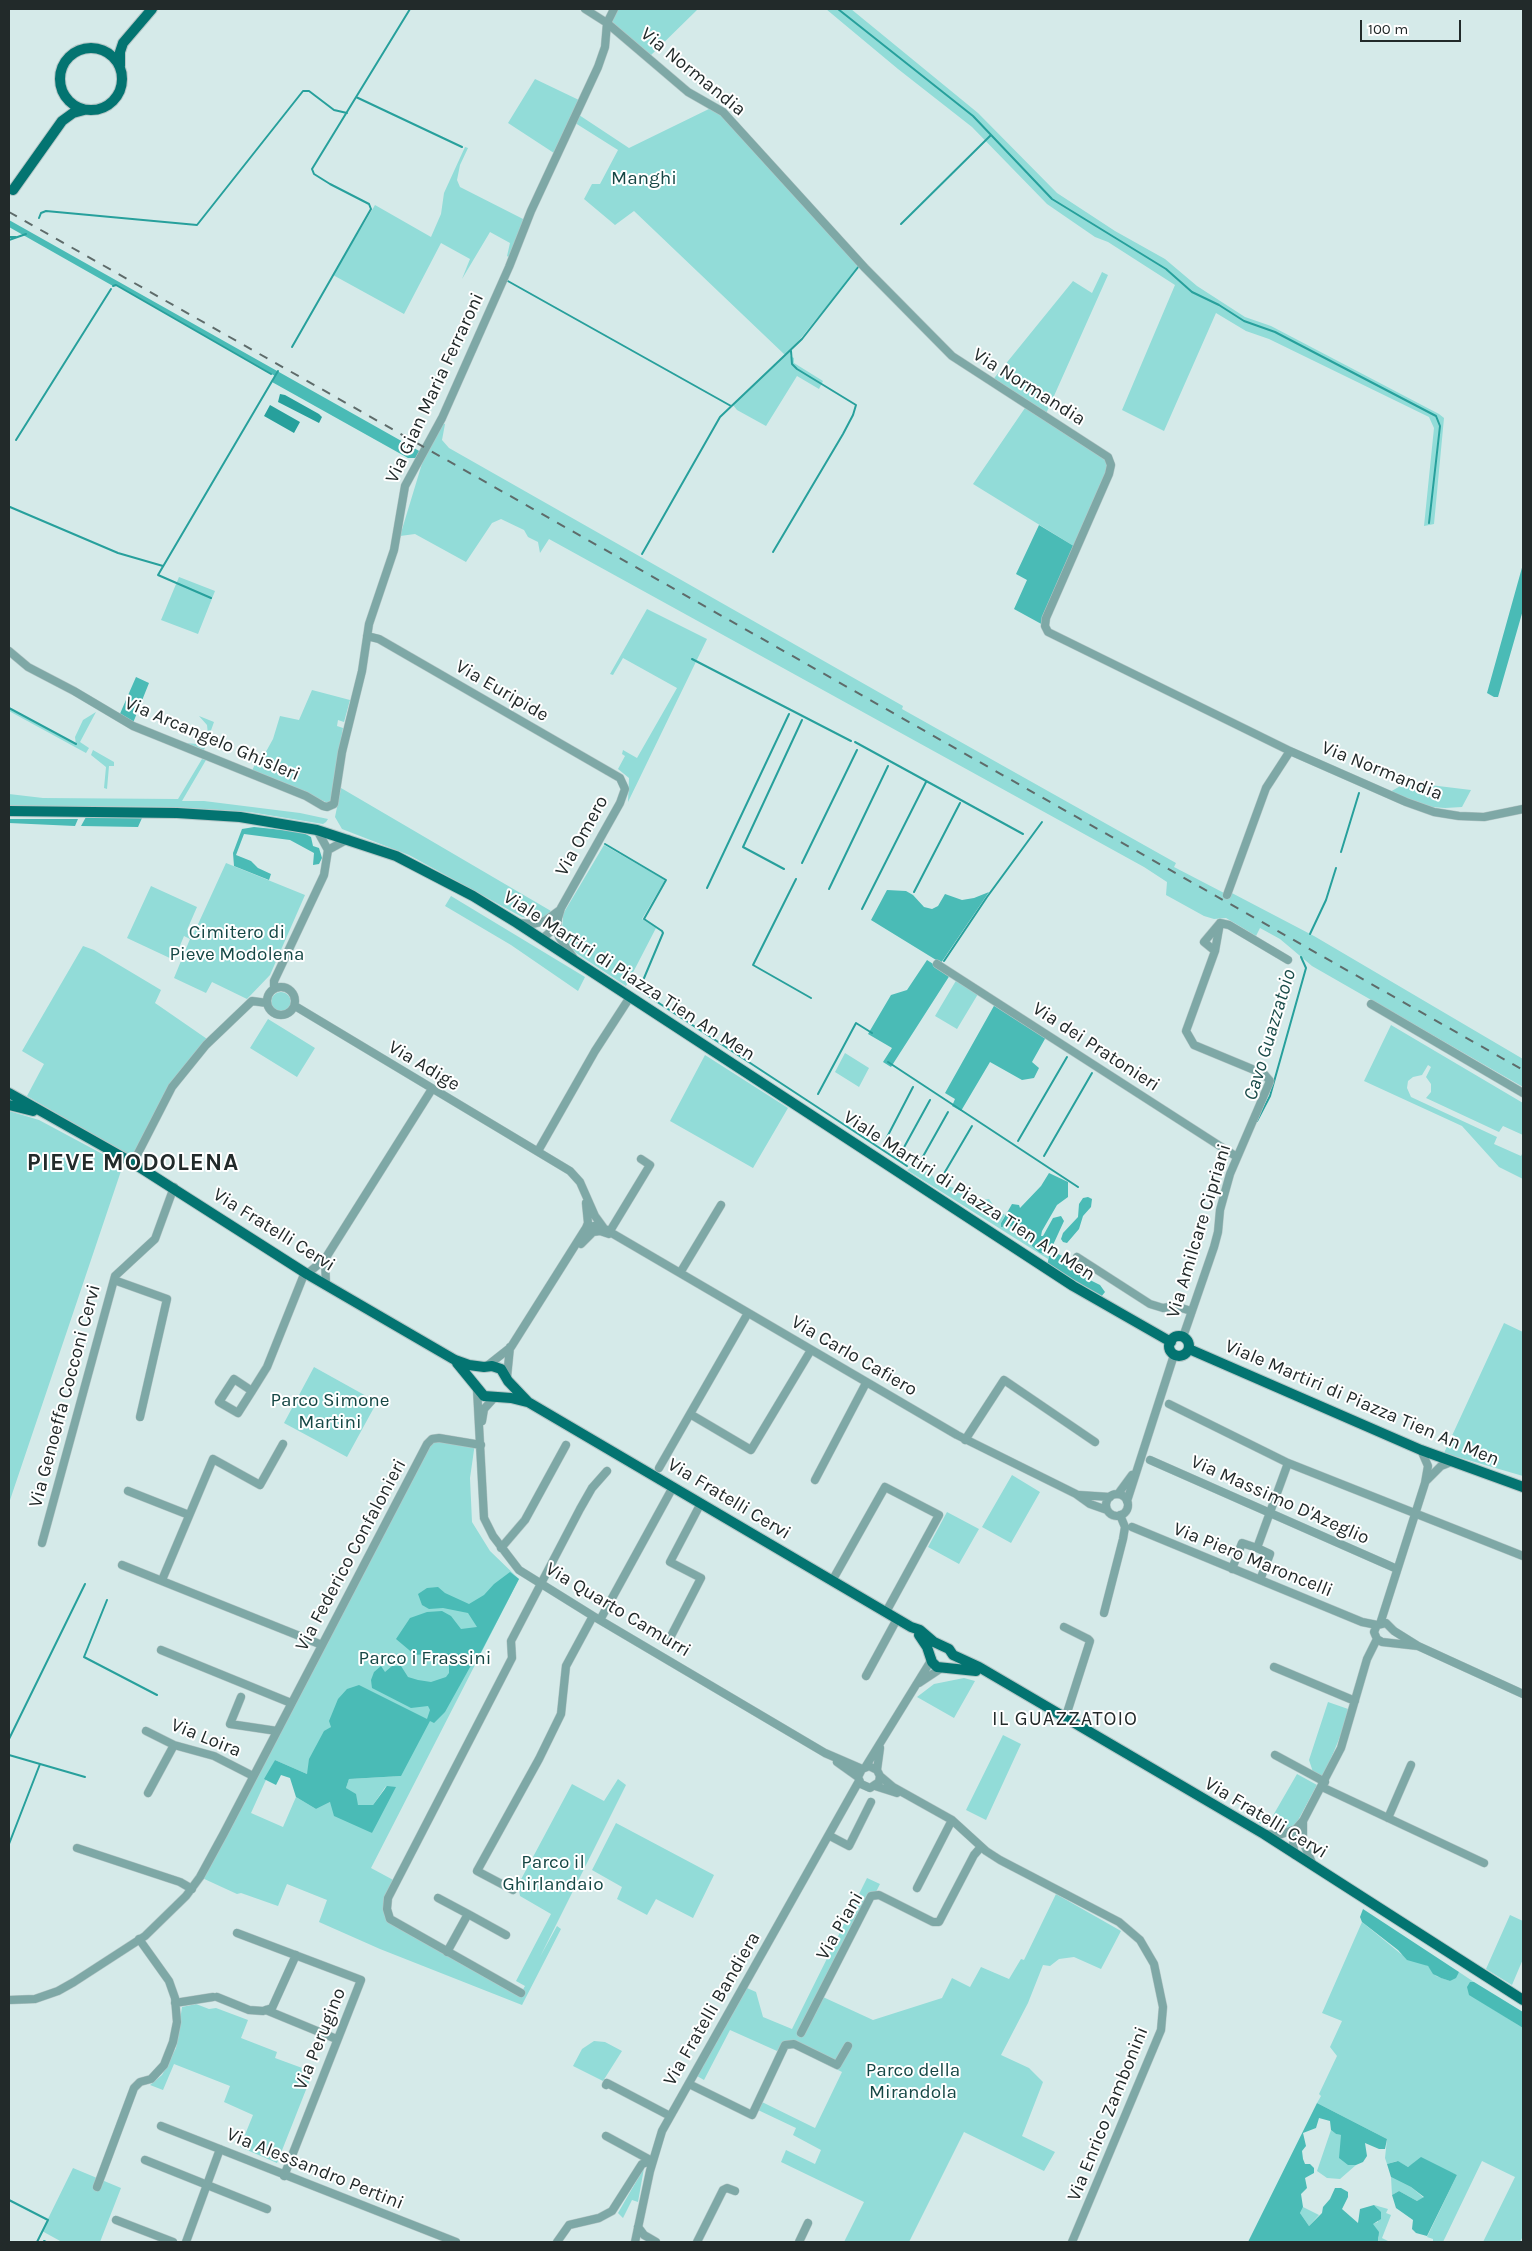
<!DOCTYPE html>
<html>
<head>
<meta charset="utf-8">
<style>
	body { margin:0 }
	#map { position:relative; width:1532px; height:2251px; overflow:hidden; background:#d5eae9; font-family:Karla,sans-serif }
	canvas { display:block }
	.frame { position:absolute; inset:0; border:10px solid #222a2a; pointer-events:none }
	.scale { position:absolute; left:1360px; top:20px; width:101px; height:22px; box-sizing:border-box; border:2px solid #222a2a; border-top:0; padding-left:6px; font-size:15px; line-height:18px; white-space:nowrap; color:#222a2a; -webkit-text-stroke:4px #fff; paint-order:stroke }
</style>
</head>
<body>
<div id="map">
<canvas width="1532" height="2251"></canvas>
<div class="frame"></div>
<div class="scale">100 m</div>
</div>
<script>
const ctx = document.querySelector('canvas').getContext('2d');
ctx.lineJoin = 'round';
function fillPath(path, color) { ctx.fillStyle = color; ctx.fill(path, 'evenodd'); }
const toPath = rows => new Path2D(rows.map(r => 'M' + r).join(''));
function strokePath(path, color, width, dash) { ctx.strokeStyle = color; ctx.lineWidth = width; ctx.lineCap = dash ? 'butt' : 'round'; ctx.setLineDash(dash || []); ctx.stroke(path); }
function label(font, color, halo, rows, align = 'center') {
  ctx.font = font + ' Karla,sans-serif'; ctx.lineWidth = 4; ctx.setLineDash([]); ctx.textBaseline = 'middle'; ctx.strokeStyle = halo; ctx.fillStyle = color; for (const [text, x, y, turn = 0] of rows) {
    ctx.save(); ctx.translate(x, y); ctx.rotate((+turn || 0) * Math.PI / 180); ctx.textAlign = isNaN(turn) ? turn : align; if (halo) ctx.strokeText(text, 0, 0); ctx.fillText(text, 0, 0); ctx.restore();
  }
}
fillPath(toPath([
	[614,9,698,9,648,58,607,23],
	[826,9,851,9,978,113,1057,193,1115,231,1165,259,1197,286,1245,317,1271,326,1439,414,1444,418,1434,524,1424,526,1434,428,1429,417,1269,339,1246,331,1216,313,1164,431,1122,410,1175,285,1108,242,1095,237,1047,204,972,127,898,69],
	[535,79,581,101,576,113,629,148,713,107,723,112,861,264,792,349,790,356,794,358,794,363,823,381,819,389,797,376,766,426,737,410,733,405,785,355,634,211,615,225,584,199,592,184,600,184,618,150,572,121,557,155,508,123],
	[465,147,468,148,460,165,457,180,460,187,527,221,513,260,507,256,510,243,490,232,462,279,470,259,441,243,404,314,333,275,375,205,431,237,441,214,444,193],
	[1102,272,1108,275,1045,416,1110,462,1077,548,973,484,1027,405,991,382,1073,281,1092,293],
	[442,423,445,424,442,440,449,448,903,706,902,709,1176,863,1174,867,1226,894,1228,891,1314,936,1523,1059,1523,1087,1312,966,1280,939,1260,928,1256,936,1226,918,1214,919,1204,916,1166,895,1167,882,1144,867,549,539,540,553,538,542,528,537,524,530,501,519,492,523,466,562,415,534,400,536,424,457],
	[179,577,215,591,198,634,161,620],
	[647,609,707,639,628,802,629,778,618,769,625,756,622,754,623,750,637,758,677,688,623,658,613,675,610,674],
	[312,690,350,700,344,722,338,720,337,726,343,728,333,797,328,803,252,771,257,759,263,757,273,739,280,716,299,720],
	[9,709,76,745,75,737,83,720,96,712,80,742,89,748,86,753,9,711],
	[199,716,214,722,204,750,186,743,197,744,208,734,207,725],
	[93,750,114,762,114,766,109,766,107,789,104,788,106,767,91,755],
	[202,759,206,760,182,801,204,801,300,813,328,819,326,822,323,824,250,812,174,807,9,806,9,794,43,798,178,799],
	[1402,785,1430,785,1471,790,1462,807,1445,808,1432,807,1390,792],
	[341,788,551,911,545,917,537,919,522,917,409,855,342,829,335,817],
	[604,845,665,880,642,919,656,928,626,986,576,953,565,942,562,933,563,914],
	[226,863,305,895,270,975,247,999,212,982,206,993,174,978,190,939,184,936,174,960,127,938,151,886,197,907,187,930,194,933],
	[451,896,585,977,578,991,511,945,445,906],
	[83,946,94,950,161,990,155,1003,210,1041,172,1087,135,1159,27,1096,44,1064,22,1051],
	[957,979,978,994,957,1029,935,1016],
	'271 1002a10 10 0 1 1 20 0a10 10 0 1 1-20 0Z',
	[268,1019,315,1048,297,1077,250,1048],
	[1391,1025,1523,1103,1523,1135,1503,1126,1499,1132,1426,1098,1431,1092,1431,1084,1426,1077,1431,1067,1428,1065,1422,1075,1413,1077,1408,1081,1407,1088,1411,1097,1497,1137,1494,1144,1521,1156,1523,1152,1523,1179,1499,1167,1462,1126,1364,1081],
	[845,1053,869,1068,859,1087,835,1072],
	[705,1055,788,1108,753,1168,670,1121],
	[9,1111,39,1120,123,1165,9,1503],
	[916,1164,924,1171,930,1173,938,1183,961,1190,965,1197,974,1201,989,1199,996,1209,1005,1215,1001,1223,1006,1227,1011,1226,1032,1241,1040,1253,1049,1256,1048,1259,907,1170],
	[1504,1323,1523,1332,1523,1476,1444,1453],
	[314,1367,377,1402,347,1457,284,1423],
	[432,1439,475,1443,470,1478,472,1522,490,1551,519,1579,371,1868,397,1882,388,1898,390,1919,521,1993,525,1986,516,1981,551,1914,520,1896,518,1885,572,1784,604,1801,618,1779,626,1785,540,1957,557,1926,561,1929,522,2005,380,1949,319,1922,327,1900,287,1884,278,1906,241,1893,237,1894,200,1877],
	[331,1727,401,1776,349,1779,346,1788,358,1805,373,1805,386,1786,372,1833,330,1802,316,1809,296,1797,283,1827,251,1813,275,1760,307,1774],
	[1012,1475,1040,1492,1011,1543,982,1527],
	[947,1512,979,1529,959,1564,928,1547],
	[964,1678,975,1681,954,1718,917,1697,934,1684],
	[1328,1702,1351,1710,1323,1778,1313,1772,1309,1760],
	[1003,1735,1021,1744,986,1820,966,1810],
	[1297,1774,1317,1785,1295,1826,1282,1832,1259,1823,1260,1814,1271,1819],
	[616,1823,714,1875,693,1918,656,1899,647,1915,617,1899,622,1887,592,1870],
	[867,1878,880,1884,823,1997,873,2020,942,1998,952,1978,970,1987,981,1967,1009,1979,1021,1959,1024,1960,1056,1894,1121,1931,1101,1969,1074,1957,1059,1959,1050,1966,1043,1965,1028,2003,1001,2055,1029,2068,1043,2082,1022,2136,1055,2152,1044,2171,964,2132,909,2242,844,2242,864,2202,781,2162,786,2150,815,2164,821,2150,793,2135,796,2128,758,2110,762,2102,815,2128,842,2072,790,2046,777,2051,730,2030,704,2080,697,2076,747,1988,756,1992,763,2017,792,2029],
	[1510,1915,1523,1921,1523,1959,1512,1985,1486,1969],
	[1362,1922,1401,1954,1428,1966,1436,1976,1450,1981,1459,1972,1474,1982,1472,1982,1469,1994,1523,2028,1523,2236,1520,2242,1483,2242,1515,2177,1482,2161,1443,2242,1433,2242,1433,2239,1427,2237,1457,2175,1419,2160,1408,2167,1397,2161,1387,2164,1385,2158,1387,2139,1317,2103,1321,2096,1319,2094,1337,2056,1330,2047,1342,2021,1322,2013],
	[196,2004,209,2009,216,2008,248,2020,241,2038,277,2052,275,2058,313,2072,277,2163,240,2147,253,2115,224,2102,230,2086,174,2064,163,2090,150,2085,162,2075,176,2048,182,2007],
	[594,2041,605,2042,622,2051,603,2081,573,2066,582,2049],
	[1331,2130,1336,2134,1342,2135,1348,2165,1356,2165,1340,2179,1327,2178,1317,2171],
	[73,2168,121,2188,100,2242,62,2242,42,2231],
	[644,2168,638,2202,632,2200,623,2218,618,2213],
	[1391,2177,1411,2187,1424,2198,1417,2201,1399,2191,1392,2195],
	[1374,2205,1388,2209,1386,2213,1391,2215,1382,2238,1390,2242,1378,2242,1379,2237,1372,2224,1378,2222,1378,2209],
	[1303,2207,1319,2215,1309,2226,1300,2213]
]), '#92dcd8');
fillPath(toPath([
	[9,220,421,452,418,458,408,458,272,382,275,376,116,285,113,286,9,227],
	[1039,525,1077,548,1045,626,1014,609,1027,580,1016,574],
	[1523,564,1523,610,1498,697,1494,697,1487,693],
	[136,677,149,683,133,723,119,716],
	[86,817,142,818,138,827,81,826],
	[9,819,78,819,75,826,9,823],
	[254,827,302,832,311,837,313,846,319,848,322,858,319,864,313,865,314,853,290,840,244,834,236,855,251,861,258,868,271,874,269,880,234,866,233,853,242,829],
	[887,890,906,891,913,895,924,907,932,909,938,906,945,894,962,900,974,898,989,892,941,963,871,920],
	[927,960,950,975,891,1067,883,1062,892,1048,868,1034,891,995,907,990],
	[995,1004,1046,1037,1032,1062,1039,1068,1034,1078,1022,1080,990,1062,961,1111,952,1106,955,1099,945,1093],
	[1049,1173,1068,1182,1068,1197,1057,1205,1042,1231,1041,1236,1043,1236,1053,1218,1061,1216,1064,1221,1053,1245,1044,1254,1040,1253,1032,1246,1032,1241,1011,1226,1001,1227,1001,1223,1012,1204,1019,1205,1020,1208,1041,1186],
	[1088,1197,1092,1199,1091,1207,1083,1216,1079,1229,1067,1243,1063,1242,1061,1239,1063,1233,1078,1217,1079,1204,1083,1198],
	[1058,1254,1067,1258,1074,1272,1100,1285,1105,1292,1101,1297,1047,1266,1049,1256],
	[510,1572,519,1579,480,1654,474,1660,445,1712,434,1723,430,1721,401,1776,349,1779,346,1788,356,1794,358,1805,373,1805,387,1786,396,1787,372,1833,334,1816,330,1802,316,1809,296,1797,290,1778,281,1775,276,1785,264,1779,275,1760,307,1774,309,1759,324,1731,331,1727,329,1721,338,1699,347,1689,359,1685,427,1719,430,1710,428,1706,411,1708,372,1688,371,1680,374,1672,381,1666,385,1672,392,1666,401,1666,408,1677,418,1680,431,1682,446,1677,449,1673,449,1662,445,1658,438,1653,415,1655,396,1639,410,1618,427,1612,442,1611,451,1616,461,1629,477,1627,468,1613,443,1608,429,1609,422,1605,418,1594,427,1588,438,1587,445,1593,469,1604,484,1595,494,1584],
	[1363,1909,1459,1972,1456,1978,1450,1981,1441,1978,1433,1974,1428,1966,1407,1960,1398,1950,1362,1922,1360,1917],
	[1470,1982,1474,1982,1523,2012,1523,2028,1469,1995,1467,1987],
	[1317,2103,1387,2139,1385,2149,1379,2149,1365,2143,1367,2156,1363,2162,1356,2165,1348,2165,1339,2158,1341,2135,1336,2134,1331,2130,1330,2121,1319,2118,1316,2128,1303,2133,1306,2146,1302,2151,1303,2159,1305,2164,1310,2164,1314,2168,1314,2173,1305,2178,1307,2188,1301,2194,1303,2207,1300,2213,1309,2226,1322,2213,1323,2207,1330,2199,1335,2188,1341,2188,1348,2192,1348,2197,1342,2209,1358,2223,1360,2209,1374,2205,1381,2212,1381,2219,1373,2224,1379,2232,1378,2242,1248,2242],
	[1421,2157,1457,2175,1427,2236,1416,2233,1412,2229,1413,2220,1396,2208,1392,2195,1399,2191,1417,2201,1424,2197,1411,2187,1391,2177,1387,2164,1398,2161,1408,2167]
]), '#4abbb6');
fillPath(toPath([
	[280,394,285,395,319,414,322,417,319,423,278,402],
	[270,405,300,422,294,433,264,416]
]), '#27a09c');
strokePath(toPath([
	[838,9,973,116,1052,199,1166,269,1192,292,1219,305,1244,321,1275,332,1436,416,1440,426,1429,523],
	[356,97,462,147],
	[39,218,41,213,46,211,197,225,303,91,309,91,334,110,347,113],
	[901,224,991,135],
	[9,237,16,237],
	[9,240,26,234],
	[506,280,731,406],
	[113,286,116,285,271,374],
	[292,347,371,209,369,204,330,184,314,174,312,169,410,9],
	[16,440,111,289],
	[10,507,118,553,163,566],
	[773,552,843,434,853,415,856,405,797,369,792,364,791,351],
	[642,554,720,417,802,339,859,266],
	[211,598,158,575,278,371],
	[692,659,851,741],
	[9,708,76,744],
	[855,742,1023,834],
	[605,844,666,880,644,919,662,931,663,933,639,990,907,1166],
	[1341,852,1359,793],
	[802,863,857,750],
	[784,869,743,847,802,720],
	[796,879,753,965,811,998],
	[707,888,789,714],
	[829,889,888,766],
	[914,892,960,803],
	[862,909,926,782],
	[1310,934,1326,900,1336,868],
	[944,961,987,897,1042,822],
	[888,1062,1078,1187],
	[818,1094,856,1023,872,1033],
	[1257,1121,1270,1096,1306,968,1301,957],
	[1018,1141,1067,1057],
	[884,1143,913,1087],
	[902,1151,930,1100],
	[1044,1156,1092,1073],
	[921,1160,948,1112],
	[942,1177,972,1126],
	[107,1600,84,1657,157,1695],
	[9,1739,85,1584],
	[9,1755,85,1777],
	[9,1844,40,1764],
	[9,2200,48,2220,37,2242],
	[44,2241,46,2242]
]), '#27a09c', 2);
const minor = toPath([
	[585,9,607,23,688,92,723,112,865,268,952,356,1108,457,1111,465,1109,474,1046,618,1045,626,1048,632,1290,751,1406,802,1434,812,1459,816,1484,817,1523,809],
	[367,636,379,639,620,778,625,789,620,803,561,908,558,918,557,926,559,937,573,957],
	[9,651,28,667,74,691,133,726,306,796,323,806,327,807,334,804,342,752,362,671,369,624,394,550,405,486,442,418,509,267,531,211,598,67,605,47,607,23,614,9],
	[328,850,348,839],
	[1227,895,1266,788,1290,751],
	[518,923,532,924,545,921,560,910],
	[542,939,557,926],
	[1215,951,1204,942,1220,923],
	[937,964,1237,1157],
	'267 1001a14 14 0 1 1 28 0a14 14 0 1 1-28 0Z',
	[274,989,274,981,324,875,328,850,317,830],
	[1371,1004,1523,1093],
	[295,1006,570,1171,580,1182,595,1216,603,1227],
	[538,1151,595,1051,630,997],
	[133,1163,172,1087,206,1045,252,1001,267,1003],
	[586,1203,588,1223,586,1228],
	[610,1231,650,1165,641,1159],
	[581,1244,593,1232,600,1231,609,1234],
	[1077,1257,1150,1304,1163,1308,1175,1306,1191,1311],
	[325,1259,326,1285],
	[680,1273,721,1205],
	[307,1274,325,1259,432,1089],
	[114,1280,167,1299,140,1417],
	[1183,1337,1214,1247,1218,1232,1220,1210,1230,1174,1270,1081,1264,1074,1194,1045,1186,1031,1215,951,1220,923,1229,925,1288,960],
	[487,1366,511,1347,586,1228,598,1225,957,1435,1076,1494,1090,1504,1107,1510],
	[507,1377,510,1347],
	[477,1389,484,1518,493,1536,519,1570,593,1616,825,1753,862,1769],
	[252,1391,234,1379,219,1402,238,1413,252,1391,267,1367,305,1272],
	[1169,1404,1288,1463,1523,1556],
	[690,1414,751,1450,811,1350],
	[482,1421,484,1409,494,1398],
	[965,1440,1004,1380,1095,1442],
	[1150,1460,1397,1569],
	[659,1468,748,1313],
	[815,1480,866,1383],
	[1426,1481,1441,1466,1451,1462],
	[128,1491,189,1515],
	[1118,1494,1132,1475],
	'1106 1505a11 11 0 1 1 22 0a11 11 0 1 1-22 0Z',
	[1079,1495,1110,1497],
	[1127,1501,1174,1355],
	[1132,1527,1362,1622,1377,1625],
	[42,1543,115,1276,155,1239,174,1187],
	[501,1548,525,1520,566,1445],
	[1257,1548,1288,1463],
	[122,1565,322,1645],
	[1232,1569,1242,1543,1257,1548,1270,1554,1260,1580],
	[162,1580,213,1459,260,1485,283,1444],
	[832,1581,885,1487,939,1515,886,1612],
	[1104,1613,1123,1539,1125,1527,1120,1515],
	[600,1620,673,1487],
	[1380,1624,1425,1483,1428,1466,1421,1450],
	[1064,1627,1088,1639,1090,1641,1065,1719],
	[670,1638,701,1578,670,1562,701,1503],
	[1418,1646,1382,1642,1377,1639,1374,1632,1377,1625,1386,1623,1394,1631,1418,1646,1523,1694],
	[161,1650,291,1703],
	[1274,1667,1355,1701],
	[866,1676,897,1619],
	[919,1683,940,1669],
	[241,1697,230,1724,277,1731],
	[146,1731,174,1745,214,1756,253,1776],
	[1275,1755,1325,1782],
	[837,1762,858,1777],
	[866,1766,932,1659],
	[877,1770,869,1766,862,1769,858,1777,861,1784,870,1788,879,1782,880,1776,877,1770,880,1748],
	[880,1776,893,1787,952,1820,986,1851,1000,1860,1119,1922,1140,1940,1154,1964,1163,2007,1161,2030,1072,2242],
	[875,1786,897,1793],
	[1322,1787,1484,1863],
	[148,1793,174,1745],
	[1388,1818,1411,1765],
	[1303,1821,1303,1842,1313,1865],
	[1266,1834,1279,1835,1296,1829,1303,1821,1341,1748,1367,1659,1377,1639],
	[830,1836,849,1846,871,1802],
	[77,1848,180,1882,192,1889],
	[1295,1855,1293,1845,1296,1829],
	[917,1888,952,1820],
	[513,1890,477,1871,539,1759,561,1714,566,1666,593,1616],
	[438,1898,468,1914,447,1952],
	[468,1914,506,1935],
	[237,1933,361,1980,284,2176],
	[521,1993,390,1919,387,1909,388,1898,512,1658,511,1641,580,1509,592,1488,607,1471],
	[217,1997,249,2010,263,2011,272,2008,296,1955],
	[9,2000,35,1999,58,1991,74,1982,145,1936,186,1896,200,1877,224,1833,427,1444,432,1439,439,1438,481,1445],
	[175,2003,213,1997],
	[266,2010,334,2038],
	[801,2033,871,1896,879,1895,933,1922,939,1922,974,1855,981,1847],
	[689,2084,752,2115,785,2045,794,2044,837,2065,848,2046],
	[606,2085,607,2083,670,2116],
	[161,2126,456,2242],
	[606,2136,652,2161],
	[145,2160,267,2209],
	[97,2187,134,2088,140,2082,151,2079,164,2065,173,2042,177,2022,175,1998,169,1981,139,1939],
	[116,2220,173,2242],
	[638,2227,644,2235,656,2242],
	[186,2242,220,2149],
	[557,2242,569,2225,599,2218,612,2211,642,2164,652,2161],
	[635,2242,650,2171,662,2131,859,1781],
	[697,2242,723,2190,727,2188,735,2191],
	[799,2242,808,2223]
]);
const major = toPath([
	'60 79a31 31 0 1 1 62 0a31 31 0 1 1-62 0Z',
	[120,66,120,52,123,43,152,9],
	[13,190,62,121,73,113,84,110],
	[9,811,177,813,240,817,317,830,396,856,473,896,517,923,1073,1286,1171,1342],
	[9,1093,133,1163,307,1274,455,1360,469,1365,484,1367,492,1366,501,1369,508,1381,528,1402,911,1627,920,1630,934,1642,949,1649,953,1655,979,1667,1264,1834,1523,2000],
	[9,1105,33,1111],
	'1169 1346a10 10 0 1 1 20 0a10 10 0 1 1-20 0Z',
	[1189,1349,1421,1450,1523,1487],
	[457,1363,484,1396,511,1398,527,1402],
	[919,1635,927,1647,932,1662,937,1667,976,1671]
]);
strokePath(minor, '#b5c7c7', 9);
strokePath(major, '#b5c7c7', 12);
strokePath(minor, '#7ea8a6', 8);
strokePath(major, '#037471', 10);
strokePath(toPath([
	[9,212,1523,1070]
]), '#5e6b6a', 2, [9, 9]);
label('19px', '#222a2a', '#fff', [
	["Via Normandia",693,72,39],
	["Via Normandia",1029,387,32],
	["Via Gian Maria Ferraroni",435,388,-65],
	["Via Euripide",502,691,30],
	["Via Arcangelo Ghisleri",212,739,23],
	["Via Normandia",1382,771,22],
	["Via Omero",582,836,-61],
	["Viale Martiri di Piazza Tien An Men",629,976,33],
	["Via dei Pratonieri",1096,1047,33],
	["Via Adige",424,1066,31],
	["Viale Martiri di Piazza Tien An Men",969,1196,33],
	["Via Fratelli Cervi",274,1230,32],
	["Via Amilcare Cipriani",1199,1231,-73],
	["Via Carlo Cafiero",854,1356,30],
	["Via Genoeffa Cocconi Cervi",65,1396,-75],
	["Viale Martiri di Piazza Tien An Men",1362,1403,23],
	["Via Fratelli Cervi",729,1499,31],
	["Via Massimo D'Azeglio",1280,1500,24],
	["Via Federico Confalonieri",351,1555,-62],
	["Via Piero Maroncelli",1253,1560,22],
	["Via Quarto Camurri",618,1610,31],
	["Via Loira",206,1738,22],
	["Via Fratelli Cervi",1266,1818,31],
	["Via Piani",840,1926,-60],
	["Via Fratelli Bandiera",712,2009,-60],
	["Via Perugino",320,2039,-68],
	["Via Enrico Zambonini",1108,2114,-68],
	["Via Alessandro Pertini",315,2169,22]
]);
label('19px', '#154745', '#fff', [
	["Manghi",644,179],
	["Cimitero di",237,933],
	["Pieve Modolena",237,955],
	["Parco Simone",330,1401],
	["Martini",330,1423],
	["Parco i Frassini",425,1659],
	["Parco il",553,1863],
	["Ghirlandaio",553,1885],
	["Parco della",913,2071],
	["Mirandola",913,2093]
]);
label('italic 20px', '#1b4c4a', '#fff', [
	["Cavo Guazzatoio",1270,1035,-73]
]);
ctx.letterSpacing = '1px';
label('20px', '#222a2a', '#fff', [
	["IL GUAZZATOIO",1065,1719]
]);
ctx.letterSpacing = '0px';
ctx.letterSpacing = '1px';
label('bold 24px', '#222a2a', '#fff', [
	["PIEVE MODOLENA",133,1163]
]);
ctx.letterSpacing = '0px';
</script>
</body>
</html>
